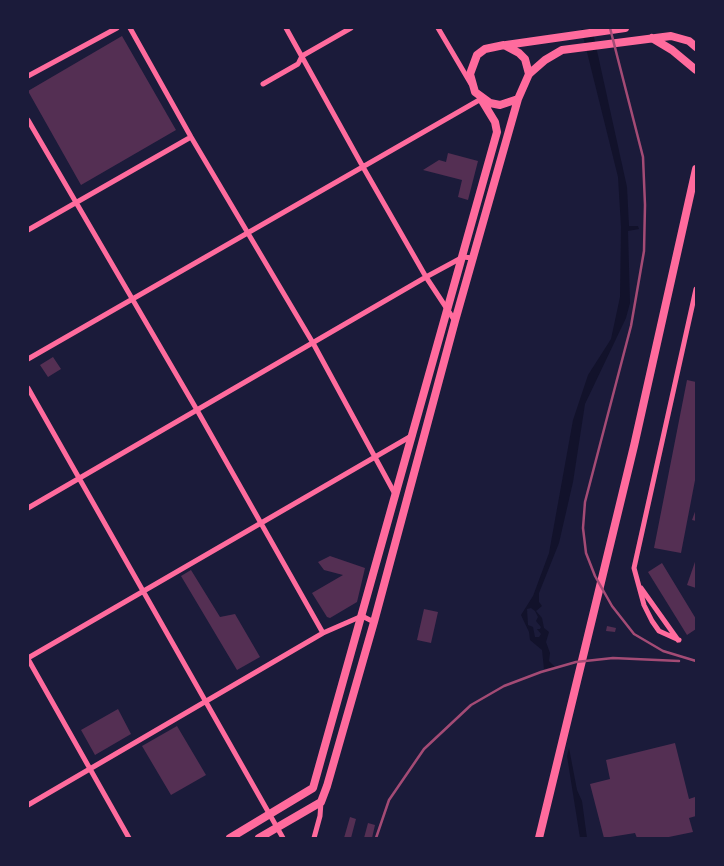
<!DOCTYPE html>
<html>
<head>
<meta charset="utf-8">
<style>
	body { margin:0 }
	#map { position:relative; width:724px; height:866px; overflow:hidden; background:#1b1b3a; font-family:"IBM Plex Sans",sans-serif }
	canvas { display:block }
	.frame { position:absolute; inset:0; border:29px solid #1b1b3a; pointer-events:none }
</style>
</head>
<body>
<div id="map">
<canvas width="724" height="866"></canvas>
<div class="frame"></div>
</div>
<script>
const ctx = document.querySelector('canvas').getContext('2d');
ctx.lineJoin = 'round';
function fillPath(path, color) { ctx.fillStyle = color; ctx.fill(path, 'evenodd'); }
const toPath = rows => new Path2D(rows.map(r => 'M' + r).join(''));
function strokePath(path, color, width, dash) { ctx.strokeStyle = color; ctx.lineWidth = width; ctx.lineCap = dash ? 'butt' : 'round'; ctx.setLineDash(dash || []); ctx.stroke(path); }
fillPath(toPath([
	[581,28,592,28,627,187,629,226,638,226,639,229,628,231,630,303,626,318,585,404,573,482,559,543,539,593,539,602,542,606,536,611,542,618,544,628,549,632,546,642,550,653,549,661,555,667,544,669,542,650,530,640,529,632,521,615,533,596,549,553,573,420,588,375,611,339,620,297,621,227,618,177],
	[531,608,535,611,538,617,536,621,541,627,540,629,537,629,541,634,539,637,535,637,533,627,528,625,527,609],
	[569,748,577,790,582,801,587,838,580,838,567,756]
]), '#12122b');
fillPath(toPath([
	[122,36,176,130,81,185,28,91],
	[448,153,478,161,468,200,458,197,462,180,423,170,439,160,446,162],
	[53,357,61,369,48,377,40,365],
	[687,380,696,382,696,475,681,553,654,548],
	[696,509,696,521,692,520],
	[330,556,365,568,357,602,330,618,327,617,312,593,343,575,324,570,318,562],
	[696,559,696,588,687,585],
	[662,563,696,619,696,629,687,635,648,572],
	[191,570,220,617,235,614,260,657,237,670,181,576],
	[424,609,438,612,431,643,417,640],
	[607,626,616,628,615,632,606,631],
	[118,709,131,734,95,755,81,730],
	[177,726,206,775,171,795,142,746],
	[675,743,689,799,695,797,696,802,696,816,689,818,693,832,664,838,637,838,635,833,604,838,590,784,610,779,606,760],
	[350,817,356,819,351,838,344,838],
	[368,823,375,825,372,838,364,838]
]), '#542f53');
strokePath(toPath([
	[130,28,191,137,313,343,395,494],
	[286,28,363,167,426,277,455,321],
	[438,28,471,84],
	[28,76,117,28],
	[263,84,298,64,302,56,351,28],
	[28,120,197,410,323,633],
	[28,230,191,137],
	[28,359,481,99],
	[28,388,283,838],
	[28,508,426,277,463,257,473,258],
	[641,588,678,640],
	[679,640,659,631,652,621,644,605,634,568,696,289],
	[28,658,413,435],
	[28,659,129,838],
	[28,805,323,633,362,616,374,622],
	[314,838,320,816,321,802]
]), '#ff6b9d', 5);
strokePath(toPath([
	[652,38,672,50,696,70],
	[506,45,625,28],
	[529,74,525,59,519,53,504,45,485,49,477,55,470,74,475,92,490,103,500,105,518,99,529,74,545,60,562,50,671,36,689,41,696,47],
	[230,838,313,788,497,132,495,122,481,99],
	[259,838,321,802,327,786,374,622,455,321,518,99],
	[539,838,634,446,696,169]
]), '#ff6b9d', 8);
strokePath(toPath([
	[610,28,643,157,645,205,644,251,631,326,585,502,583,528,586,553,595,576,612,606,634,634,663,651,696,661],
	[376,838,389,800,424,749,471,705,504,686,541,672,576,662,613,658,679,661]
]), '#a44b75', 2.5);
</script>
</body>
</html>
